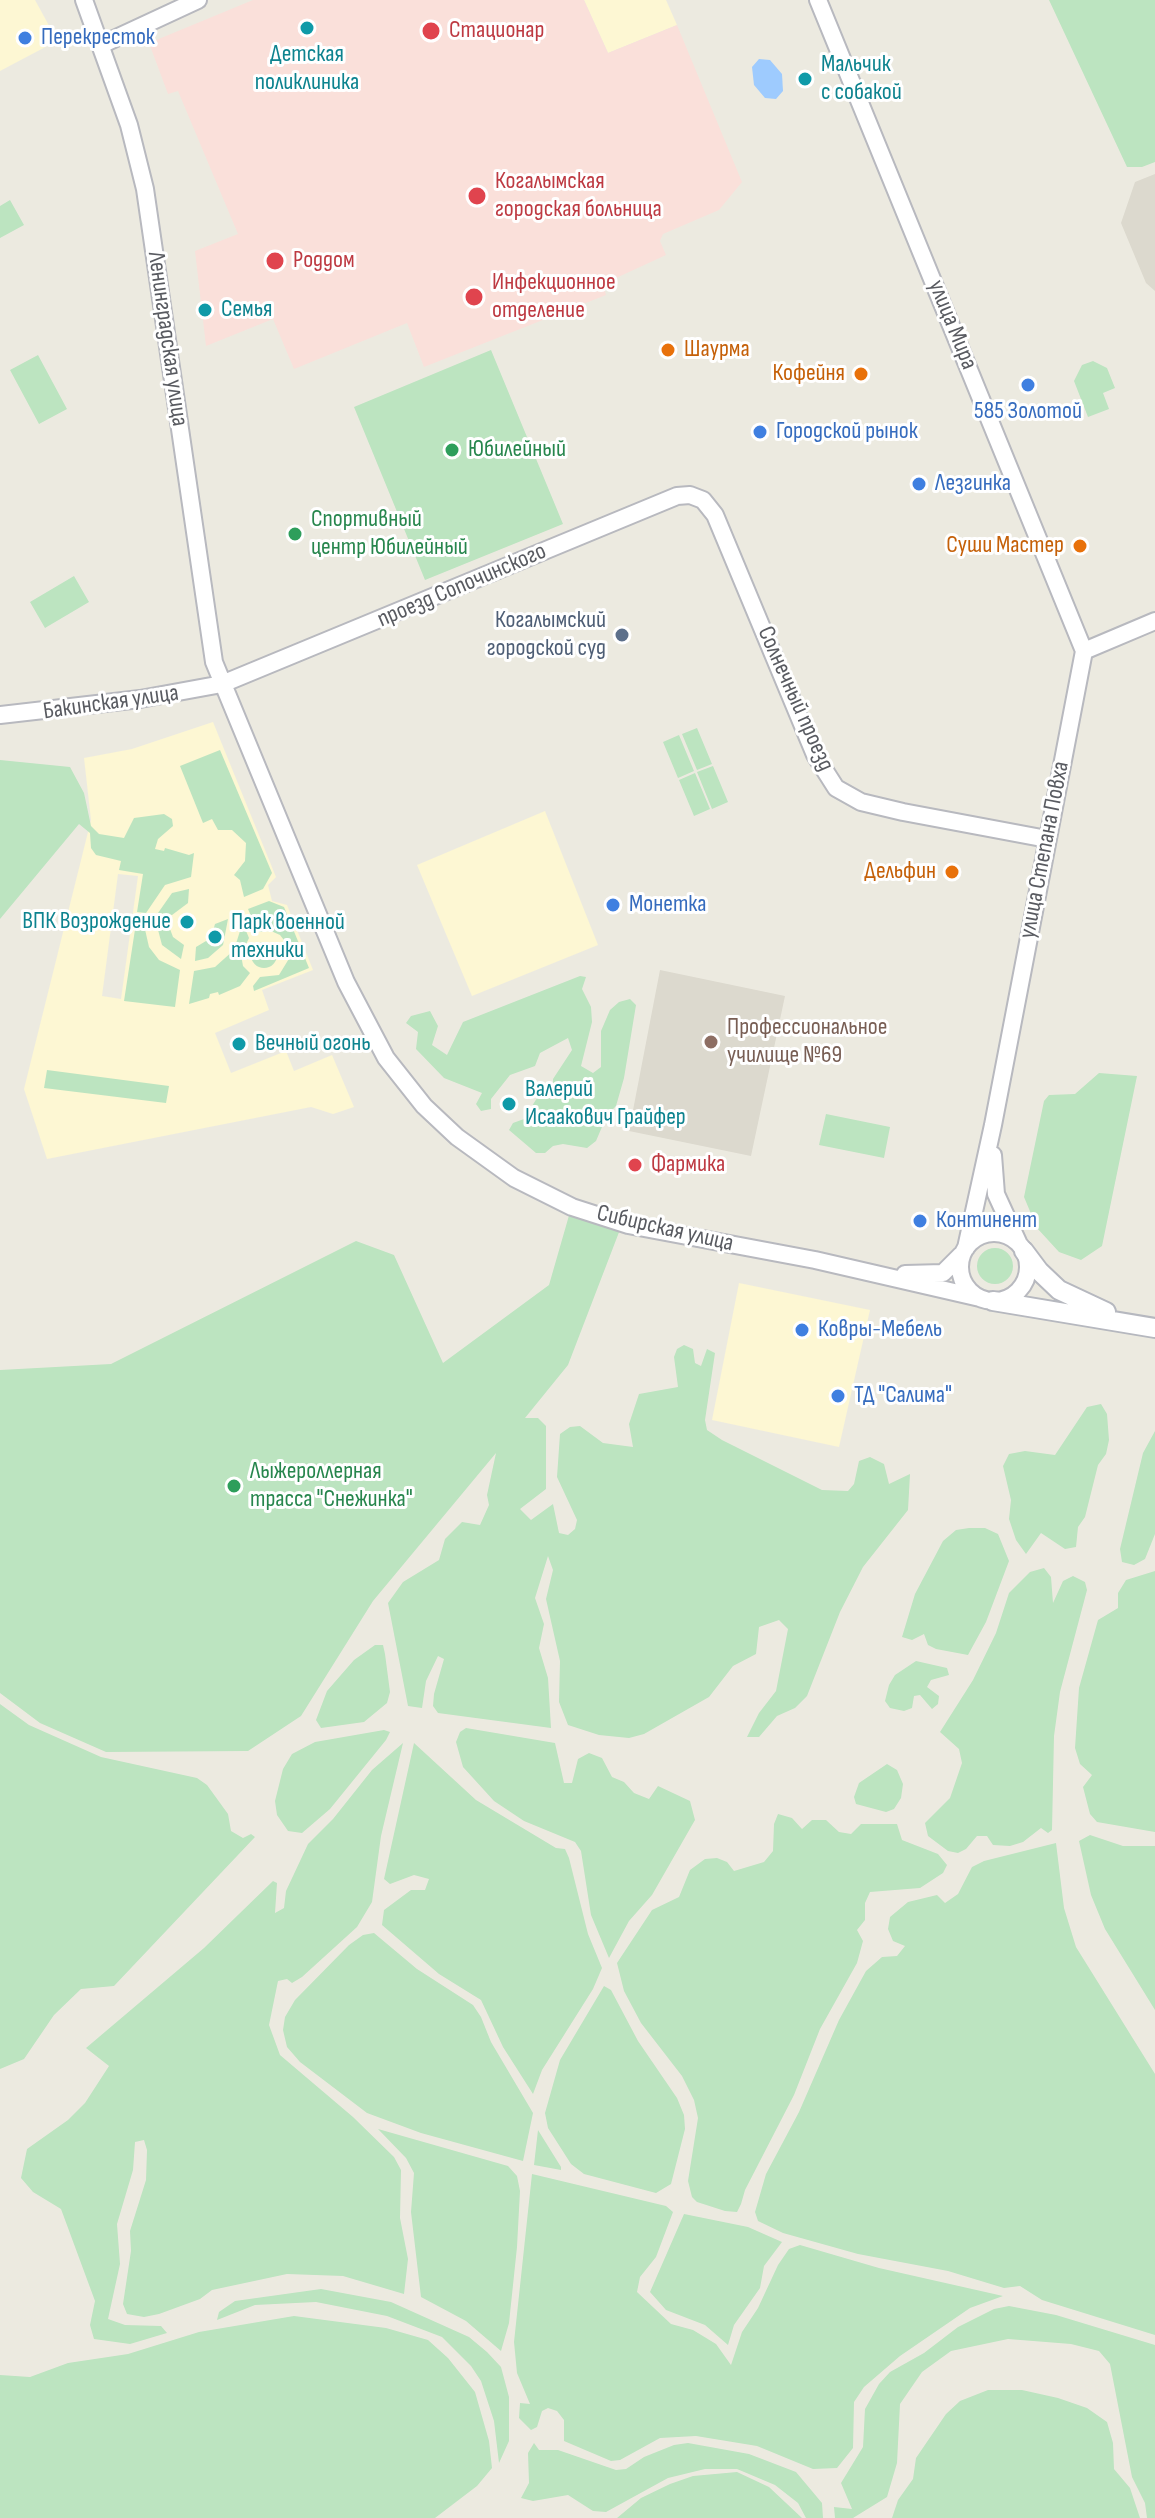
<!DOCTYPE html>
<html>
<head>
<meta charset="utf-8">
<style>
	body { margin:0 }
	canvas { display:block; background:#eceae0 }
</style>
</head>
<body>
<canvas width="1155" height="2518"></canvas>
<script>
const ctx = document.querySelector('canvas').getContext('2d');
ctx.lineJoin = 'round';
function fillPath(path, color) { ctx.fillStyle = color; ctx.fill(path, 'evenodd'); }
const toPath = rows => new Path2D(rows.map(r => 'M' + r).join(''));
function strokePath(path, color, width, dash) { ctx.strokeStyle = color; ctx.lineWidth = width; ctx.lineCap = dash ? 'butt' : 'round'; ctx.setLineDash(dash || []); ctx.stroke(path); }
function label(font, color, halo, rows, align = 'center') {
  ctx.font = font + ' "Sofia Sans Condensed",sans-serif'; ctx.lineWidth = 6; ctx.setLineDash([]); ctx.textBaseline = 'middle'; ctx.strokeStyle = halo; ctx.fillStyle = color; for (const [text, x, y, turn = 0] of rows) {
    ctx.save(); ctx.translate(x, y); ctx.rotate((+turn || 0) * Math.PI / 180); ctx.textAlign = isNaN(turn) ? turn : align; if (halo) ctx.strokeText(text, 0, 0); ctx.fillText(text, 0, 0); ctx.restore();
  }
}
fillPath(toPath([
	[0,0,35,0,52,31,48,33,53,43,0,71],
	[584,0,666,0,677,25,608,53],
	[213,722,276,877,268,885,272,901,287,905,313,970,262,990,269,1010,215,1033,231,1073,286,1051,294,1071,332,1055,354,1107,333,1114,311,1107,47,1159,24,1089,91,820,84,758,132,749],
	[118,874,138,876,121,999,102,996],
	[545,811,598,945,472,996,417,865],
	[739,1283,870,1310,839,1447,712,1420]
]), '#fdf7d3');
fillPath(toPath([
	[1155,174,1155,291,1146,283,1121,223,1135,182],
	[660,970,785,996,751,1156,629,1131]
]), '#dcd9ce');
fillPath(toPath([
	[253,0,584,0,608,53,677,25,742,182,719,210,663,234,660,241,666,255,603,284,606,295,424,367,407,323,294,369,273,319,206,346,195,251,238,234,178,91,168,94,149,43]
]), '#fae0da');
fillPath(toPath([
	[1049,0,1155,0,1155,162,1142,167,1127,167],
	[10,200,24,225,0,238,0,206],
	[491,350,563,524,425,580,354,407],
	[38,355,67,409,39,424,10,370],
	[1093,361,1107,368,1115,388,1103,393,1109,409,1088,417,1074,381,1082,365],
	[74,576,89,602,45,628,30,602],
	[697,728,712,764,697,770,682,734],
	[679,735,694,771,678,778,663,742],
	[220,750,272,873,263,889,244,897,240,880,234,875,245,861,246,843,232,830,218,830,212,819,203,823,180,766],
	[0,760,70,767,84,793,91,826,99,834,124,838,134,818,164,814,172,819,173,826,158,839,155,849,164,851,165,848,189,855,194,853,191,877,165,885,146,913,137,912,143,874,119,870,121,861,96,855,91,848,90,833,79,824,0,919],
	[713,766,728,802,712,809,697,772],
	[695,773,710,809,694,816,679,780],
	[189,889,188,903,172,915,158,913,172,893],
	[269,901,284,907,309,968,254,991,253,986,260,977,279,975,290,957,287,944,280,935,271,931,258,932,248,909],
	[239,914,249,938,241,955,243,966,250,973,240,986,219,995,218,992,210,994,209,998,189,1004,194,971,215,967,234,950,240,931],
	[228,919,223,945,208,958,195,961,196,947,211,938,215,924],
	[136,923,144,925,149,947,159,960,180,970,175,1007,124,1001],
	[157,926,170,929,173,937,184,945,181,959,162,945],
	'251 955a13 13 0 1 1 26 0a13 13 0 1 1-26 0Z',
	[580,976,586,977,582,989,591,1007,592,1022,581,1066,593,1073,601,1067,601,1031,610,1010,619,1002,630,999,636,1005,624,1078,616,1106,607,1115,596,1141,587,1148,563,1144,553,1146,545,1153,536,1153,509,1130,513,1123,524,1119,537,1098,553,1088,553,1079,572,1050,568,1038,540,1053,535,1066,510,1075,491,1099,491,1109,481,1111,476,1104,482,1093,444,1078,416,1049,418,1032,406,1023,411,1016,430,1011,438,1026,432,1045,447,1055,463,1022],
	[47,1070,169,1086,166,1103,44,1088],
	[1099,1073,1137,1076,1102,1246,1081,1260,1059,1252,1037,1228,1024,1197,1044,1101,1049,1095,1075,1094],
	[826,1114,890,1127,884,1158,819,1145],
	[570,1212,621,1227,568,1365,525,1418,538,1418,546,1426,546,1489,520,1509,531,1520,553,1504,559,1533,568,1535,575,1529,577,1520,557,1477,560,1434,570,1427,580,1426,603,1443,633,1447,629,1424,639,1394,678,1387,674,1357,677,1349,684,1345,693,1349,695,1363,701,1366,707,1349,715,1353,705,1420,707,1430,722,1440,822,1490,848,1491,854,1484,859,1461,870,1457,884,1464,889,1484,910,1474,908,1510,863,1567,840,1612,807,1696,795,1708,777,1716,759,1737,747,1737,759,1713,776,1691,788,1629,779,1620,759,1627,756,1654,733,1666,709,1697,644,1734,629,1738,599,1735,568,1725,559,1702,560,1661,546,1599,553,1570,548,1556,535,1598,544,1624,539,1648,548,1678,551,1728,438,1713,433,1706,434,1694,444,1659,438,1656,426,1681,422,1708,408,1706,388,1603,403,1582,439,1560,445,1539,462,1522,480,1525,489,1505,487,1495,496,1453,373,1601,301,1716,248,1751,106,1752,40,1723,0,1693,0,1370,111,1364,356,1241,394,1255,443,1363,549,1285],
	'977 1266a18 18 0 1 1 36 0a18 18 0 1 1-36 0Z',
	[1101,1404,1107,1414,1109,1440,1106,1454,1098,1465,1085,1517,1078,1527,1076,1547,1065,1549,1041,1533,1026,1554,1016,1540,1009,1519,1011,1500,1003,1466,1009,1454,1025,1451,1055,1455,1087,1407],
	[1155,1431,1155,1534,1145,1559,1134,1565,1122,1562,1120,1549,1143,1453],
	[969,1528,985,1528,998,1534,1009,1561,986,1622,968,1655,936,1649,928,1645,924,1634,912,1640,902,1637,915,1594,943,1541,956,1530],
	[1044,1568,1051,1577,1053,1603,1063,1581,1073,1576,1085,1582,1087,1590,1060,1692,1054,1736,1052,1830,1048,1833,1041,1828,1023,1842,1010,1846,993,1845,987,1836,977,1836,966,1849,958,1853,948,1851,928,1836,925,1823,950,1798,962,1763,959,1749,940,1732,973,1680,996,1633,1009,1593,1030,1572],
	[1155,1571,1155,1832,1097,1822,1090,1814,1083,1787,1092,1775,1080,1764,1075,1748,1079,1688,1098,1620,1118,1608,1118,1593,1126,1580],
	[375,1645,383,1645,385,1654,390,1692,387,1703,364,1722,321,1728,316,1720,327,1691,354,1660],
	[916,1661,947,1668,949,1675,931,1680,927,1687,939,1696,938,1704,932,1709,920,1695,914,1696,912,1708,904,1711,890,1708,885,1701,889,1685,895,1675],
	[0,1704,29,1725,101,1757,197,1778,207,1785,228,1814,231,1831,243,1838,251,1834,255,1837,114,1986,81,1989,54,2015,24,2059,0,2069],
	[466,1728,555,1743,564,1783,572,1783,578,1759,589,1753,602,1758,612,1777,624,1782,634,1793,649,1799,658,1786,690,1801,695,1820,652,1895,629,1921,609,1958,591,1915,581,1851,575,1842,524,1821,494,1801,463,1767,456,1742,460,1732],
	[384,1730,390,1732,386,1740,330,1809,302,1833,288,1831,277,1815,275,1801,283,1769,292,1754,315,1742],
	[403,1743,381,1836,372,1902,357,1927,302,1977,292,1983,287,1979,278,1981,269,2025,280,2055,353,2117,394,2157,401,2170,400,2218,408,2259,404,2294,343,2276,287,2274,212,2290,200,2299,159,2314,144,2317,127,2314,123,2304,131,2251,130,2231,146,2180,147,2150,144,2140,135,2142,133,2170,117,2224,120,2264,108,2319,125,2325,161,2326,167,2333,130,2344,94,2339,90,2325,95,2301,61,2209,33,2192,21,2178,27,2149,68,2120,85,2103,109,2066,86,2048,204,1948,273,1881,277,1883,275,1913,284,1908,286,1891,308,1844,333,1819,372,1770],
	[414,1743,476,1800,556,1848,565,1849,569,1858,588,1934,602,1968,593,1989,542,2070,533,2094,503,2047,481,2000,439,1974,382,1925,384,1910,411,1890,425,1890,429,1879,414,1875,390,1884,384,1879],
	[887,1764,897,1770,903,1784,901,1798,894,1809,886,1812,856,1804,854,1797,859,1783],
	[778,1814,792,1818,802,1829,812,1820,826,1820,839,1832,851,1834,861,1824,897,1824,902,1840,938,1854,947,1865,943,1873,920,1888,870,1892,865,1903,865,1920,857,1930,863,1941,857,1963,820,2029,794,2095,745,2190,741,2204,737,2212,725,2211,697,2202,692,2197,688,2181,698,2118,694,2100,682,2076,641,2023,624,1991,617,1963,652,1910,679,1897,690,1870,705,1859,717,1858,727,1862,734,1871,764,1862,773,1851,774,1824],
	[1090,1835,1123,1846,1155,1846,1155,2010,1105,1929,1091,1895,1079,1841],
	[1056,1843,1064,1908,1076,1947,1155,2074,1155,2335,1042,2300,1020,2286,1004,2288,948,2271,858,2254,783,2233,758,2221,755,2212,766,2174,799,2112,839,2020,866,1971,882,1957,897,1956,905,1946,893,1941,888,1929,890,1917,908,1902,937,1895,945,1903,958,1894,972,1867,984,1861],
	[374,1933,417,1969,473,2005,481,2017,491,2042,533,2113,523,2161,421,2133,367,2113,300,2062,287,2047,283,2030,285,2017,295,2000,349,1945,363,1935],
	[604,1986,611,1990,638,2041,677,2098,684,2115,685,2129,671,2184,656,2193,584,2174,571,2164,548,2128,545,2113,560,2060],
	[378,2129,508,2166,517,2176,520,2191,517,2247,509,2323,501,2351,466,2321,421,2297,411,2212,414,2173,406,2158],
	[538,2130,561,2167,561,2170,534,2165],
	[532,2174,666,2206,673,2212,656,2257,640,2277,637,2292,671,2324,693,2330,716,2344,731,2365,742,2332,758,2308,778,2265,789,2249,800,2245,879,2268,1003,2296,970,2308,900,2356,864,2387,854,2402,853,2448,837,2468,813,2469,757,2446,696,2436,660,2438,620,2460,611,2461,564,2441,564,2420,557,2411,548,2408,542,2411,537,2427,531,2430,519,2418,520,2403,530,2404,517,2373,514,2342],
	[684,2214,748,2227,782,2242,764,2266,760,2288,734,2325,728,2345,705,2325,666,2310,650,2292],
	[321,2289,391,2302,469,2337,487,2352,501,2367,509,2397,509,2441,499,2463,494,2421,481,2381,471,2366,442,2337,387,2316,316,2302,255,2305,217,2320,219,2312,235,2301],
	[1009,2306,1056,2315,1155,2345,1155,2518,1147,2518,1145,2503,1132,2477,1110,2364,1099,2351,1071,2344,1008,2339,951,2351,922,2372,900,2404,897,2463,887,2497,853,2518,835,2518,834,2507,852,2509,841,2483,863,2447,865,2409,879,2384,890,2372,924,2353,958,2327,994,2309],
	[294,2316,386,2328,428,2340,448,2358,475,2392,489,2441,492,2468,477,2486,435,2518,0,2518,0,2375,30,2377,68,2363,128,2354,199,2332],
	[988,2390,1022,2390,1058,2398,1087,2408,1107,2422,1113,2443,1114,2469,1130,2488,1140,2518,892,2518,898,2500,913,2479,916,2458,946,2414,960,2401],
	[534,2443,539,2450,558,2450,616,2470,626,2469,644,2457,674,2445,688,2443,749,2454,796,2472,822,2503,823,2518,806,2518,798,2503,775,2485,737,2469,705,2469,668,2478,606,2512,593,2511,568,2495,533,2501,521,2498,529,2483,528,2453],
	[737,2472,769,2487,802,2518,617,2518,641,2498,670,2484,693,2476]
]), '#bce4c0');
fillPath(toPath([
	[759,59,770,60,782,74,783,91,776,99,765,98,754,85,752,67]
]), '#9ecbfe');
const tertiary = toPath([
	[84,0,129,125,145,189,214,662,346,982,386,1058,424,1106,457,1137,514,1178,572,1207,628,1225,815,1260,980,1298],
	[818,0,1084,651,993,1125,966,1248],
	[101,45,198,0],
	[1084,651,1155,621],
	[0,715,140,699,222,684,677,496,690,495,703,500,715,515,815,755,836,788,861,802,903,812,1047,839],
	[993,1155,996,1194,1018,1242],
	'960 1267a34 34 0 1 1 68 0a34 34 0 1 1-68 0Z',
	[905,1274,943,1273,961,1255]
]);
const secondary = toPath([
	[1024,1251,1039,1271,1059,1290,1106,1312],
	[993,1301,1155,1328]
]);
strokePath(tertiary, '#b8b9bf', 20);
strokePath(secondary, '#b6b8bf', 22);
strokePath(tertiary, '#fff', 16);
strokePath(secondary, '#fff', 18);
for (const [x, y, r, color] of [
	[307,28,8,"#0f9aa8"],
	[431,31,10,"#e0444e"],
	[25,38,8,"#3f7fe0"],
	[805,79,8,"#0f9aa8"],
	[477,196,10,"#e0444e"],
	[275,261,10,"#e0444e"],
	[474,297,10,"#e0444e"],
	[205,310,8,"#0f9aa8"],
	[668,350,8,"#e8710a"],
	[861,374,8,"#e8710a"],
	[1028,385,8,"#3f7fe0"],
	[760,432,8,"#3f7fe0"],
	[452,450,8,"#2e9e5b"],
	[919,484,8,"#3f7fe0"],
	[295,534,8,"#2e9e5b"],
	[1080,546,8,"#e8710a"],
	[622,635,8,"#5c6f8a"],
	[952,872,8,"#e8710a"],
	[613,905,8,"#3f7fe0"],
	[187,922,8,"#0f9aa8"],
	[215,937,8,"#0f9aa8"],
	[711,1042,8,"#8d6e63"],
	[239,1044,8,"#0f9aa8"],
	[509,1104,8,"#0f9aa8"],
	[635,1165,8,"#e0444e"],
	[920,1221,8,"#3f7fe0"],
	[802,1330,8,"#3f7fe0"],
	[838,1396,8,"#3f7fe0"],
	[234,1486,8,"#2e9e5b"]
]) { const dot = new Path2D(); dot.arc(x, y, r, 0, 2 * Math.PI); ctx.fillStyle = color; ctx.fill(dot); strokePath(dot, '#fff', 3); }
label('24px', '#be3a42', '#fff', [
	["Стационар",449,31],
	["Когалымская",495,182],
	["городская больница",495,210],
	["Роддом",293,261],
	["Инфекционное",492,283],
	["отделение",492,311],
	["Фармика",651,1165]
], 'left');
label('24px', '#366cbe', '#fff', [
	["Перекресток",41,38],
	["585 Золотой",1028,412,"center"],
	["Городской рынок",776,432],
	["Лезгинка",935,484],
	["Монетка",629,905],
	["Континент",936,1221],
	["Ковры-Мебель",818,1330],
	["ТД \"Салима\"",854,1396]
], 'left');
label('24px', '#0d838f', '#fff', [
	["Детская",307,55,"center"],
	["поликлиника",307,83,"center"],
	["Мальчик",821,65],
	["с собакой",821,93],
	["Семья",221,310],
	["ВПК Возрождение",171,922,"right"],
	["Парк военной",231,923],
	["техники",231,951],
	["Вечный огонь",255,1044],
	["Валерий",525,1090],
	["Исаакович Грайфер",525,1118]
], 'left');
label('24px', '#595b61', '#fff', [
	["улица Мира",952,325,68],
	["Ленинградская улица",167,339,82],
	["проезд Сопочинского",462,586,-23],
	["Солнечный проезд",795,699,66],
	["Бакинская улица",111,703,-8],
	["улица Степана Повха",1045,850,-79],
	["Сибирская улица",665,1229,13]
]);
label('24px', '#c56008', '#fff', [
	["Шаурма",684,350,"left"],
	["Кофейня",845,374],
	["Суши Мастер",1064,546],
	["Дельфин",936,872]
], 'right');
label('24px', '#27864d', '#fff', [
	["Юбилейный",468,450],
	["Спортивный",311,520],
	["центр Юбилейный",311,548],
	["Лыжероллерная",250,1472],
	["трасса \"Снежинка\"",250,1500]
], 'left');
label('24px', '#4e5e75', '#fff', [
	["Когалымский",606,621],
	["городской суд",606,649]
], 'right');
label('24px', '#785e54', '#fff', [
	["Профессиональное",727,1028],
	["училище №69",727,1056]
], 'left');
</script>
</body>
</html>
